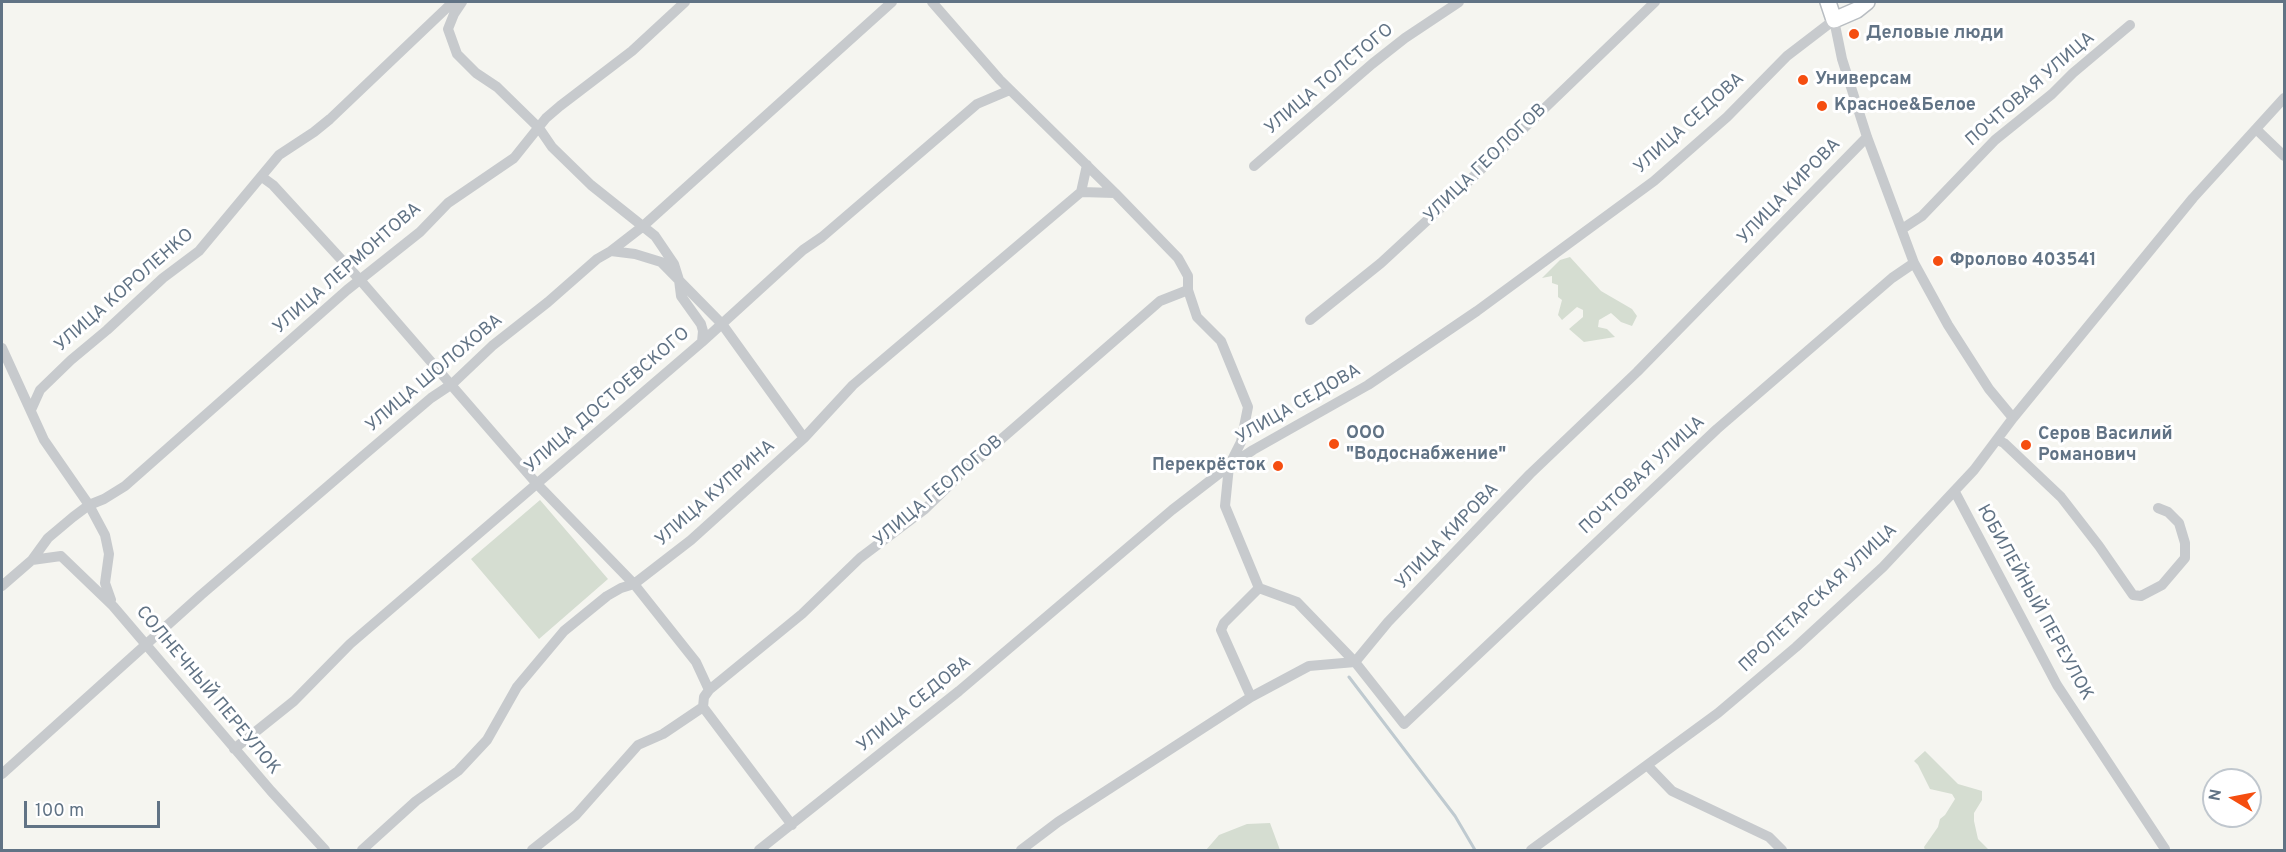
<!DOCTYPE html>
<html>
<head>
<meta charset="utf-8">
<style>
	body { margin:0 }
	#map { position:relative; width:2286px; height:852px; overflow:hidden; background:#f5f5f0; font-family:Overpass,sans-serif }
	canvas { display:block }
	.frame { position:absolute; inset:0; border:3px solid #617385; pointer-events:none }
	.north { position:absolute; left:2202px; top:768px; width:60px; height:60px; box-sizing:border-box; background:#fff; border:2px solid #c0c7ce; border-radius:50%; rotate:280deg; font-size:16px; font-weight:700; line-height:24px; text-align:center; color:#617385 }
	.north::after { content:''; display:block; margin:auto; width:21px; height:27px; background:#f54e10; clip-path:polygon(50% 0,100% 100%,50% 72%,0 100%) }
	.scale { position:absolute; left:24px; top:801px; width:136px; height:27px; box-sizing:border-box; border:3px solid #617385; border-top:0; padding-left:8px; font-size:18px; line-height:21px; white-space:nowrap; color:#617385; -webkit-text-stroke:4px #fff; paint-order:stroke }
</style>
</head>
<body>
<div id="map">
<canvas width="2286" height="852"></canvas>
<div class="frame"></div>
<div class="north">N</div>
<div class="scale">100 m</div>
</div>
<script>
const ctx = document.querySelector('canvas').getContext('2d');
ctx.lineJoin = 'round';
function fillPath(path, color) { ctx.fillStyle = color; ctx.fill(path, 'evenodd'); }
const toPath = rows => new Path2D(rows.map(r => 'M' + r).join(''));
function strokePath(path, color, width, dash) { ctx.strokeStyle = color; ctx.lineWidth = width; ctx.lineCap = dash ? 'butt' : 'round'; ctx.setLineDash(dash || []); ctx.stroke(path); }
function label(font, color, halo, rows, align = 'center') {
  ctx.font = font + ' Overpass,sans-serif'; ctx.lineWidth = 6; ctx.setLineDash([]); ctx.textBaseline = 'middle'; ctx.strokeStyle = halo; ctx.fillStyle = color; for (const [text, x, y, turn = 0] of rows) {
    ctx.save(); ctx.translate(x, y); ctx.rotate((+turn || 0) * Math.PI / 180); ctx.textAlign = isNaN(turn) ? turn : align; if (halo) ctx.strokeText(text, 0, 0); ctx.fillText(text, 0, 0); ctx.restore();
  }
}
fillPath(toPath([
	[1570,257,1601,291,1632,309,1637,316,1632,326,1621,322,1611,313,1599,320,1598,327,1607,329,1615,337,1584,342,1569,329,1583,317,1583,310,1577,307,1562,320,1558,315,1562,300,1558,297,1558,285,1552,283,1552,276,1542,278,1560,260],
	[540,500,608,579,539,639,471,559],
	[1925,751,1958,784,1982,791,1982,800,1974,813,1974,821,1978,839,1989,850,1925,850,1924,847,1938,827,1940,819,1945,815,1955,799,1952,794,1930,789,1918,765,1914,761],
	[1270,823,1280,850,1206,850,1219,835,1247,824]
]), '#d5ddd1');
strokePath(toPath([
	[1349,677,1455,816,1475,850]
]), '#bfcad0', 3);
const secondary = toPath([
	[1828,2,1834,20,1857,10,1867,2]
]);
strokePath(secondary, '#b8bdc2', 18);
strokePath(toPath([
	[462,2,454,14,448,29,457,54,476,73,497,87,539,128,552,147,591,185,655,236,674,264,679,280,681,296,701,324,703,331,702,342],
	[932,2,1000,80,1115,193,1178,258,1188,276,1188,290,1197,317,1221,341,1248,407,1241,442,1229,466,1225,506,1259,588,1224,623,1221,630,1251,697],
	[2256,129,2284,156],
	[1254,166,1372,64,1405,38,1459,2],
	[262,177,273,185,361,281,537,484,634,584,696,662,709,690],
	[1081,192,1087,165],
	[1902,229,1922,216,1995,140,2052,94,2073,73,2130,25],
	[611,251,635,254,661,262,722,324,804,438],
	[1310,320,1381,263,1446,203,1655,2],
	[2,348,44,440,89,505,105,535,109,554,105,583,111,600],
	[31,410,40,390,71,360,107,330,163,278,199,251,279,155,314,132,330,119,453,2],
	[1997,440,2004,443,2061,497,2099,546,2133,595,2141,596,2162,585,2185,558,2185,543,2179,523,2168,512,2158,508],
	[1955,492,2057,685,2165,849],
	[32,560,48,538,73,517,89,505,104,499,125,486,347,290,420,232,448,203,514,158,546,118,560,106,632,51,685,2],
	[2,586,32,560,61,556,113,606,271,791,325,850],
	[1259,588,1297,602,1355,662,1404,724,1717,429,1892,278,1914,263],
	[234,749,294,701,350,644,702,342,803,250,822,237,977,104,1010,90],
	[1647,765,1672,791,1769,837,1782,850],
	[2,774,201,595,364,455,431,398,452,384,492,346,548,302,597,259,611,251,642,227,892,2],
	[792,825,703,707,704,697,709,690,802,614,860,558,925,509,960,475,1160,301,1188,290],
	[362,850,416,801,458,771,487,740,517,687,564,631,607,596,621,588,634,584,691,540,804,438,853,385,1081,192,1115,193],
	[532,850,576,815,638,745,663,734,703,707],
	[759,850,959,691,1172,510,1229,466,1253,450,1368,385,1477,311,1654,181,1727,117,1787,56,1834,20,1842,59,1867,137,1914,263,1948,325,1989,389,2013,418],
	[1021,850,1058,822,1251,697,1309,666,1355,662,1388,622,1530,474,1637,372,1867,137],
	[1531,850,1718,713,1796,647,1883,567,1974,470,2013,418,2193,198,2284,98]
]), '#c7cacd', 10);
strokePath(secondary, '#fff', 15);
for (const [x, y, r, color] of [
	[1854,34,6,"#f54e10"],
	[1803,80,6,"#f54e10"],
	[1822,106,6,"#f54e10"],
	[1938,261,6,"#f54e10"],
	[1334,444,6,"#f54e10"],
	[2026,445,6,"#f54e10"],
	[1278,466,6,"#f54e10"]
]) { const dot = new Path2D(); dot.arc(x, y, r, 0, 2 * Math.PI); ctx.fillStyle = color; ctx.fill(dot); strokePath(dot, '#fff', 2); }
label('bold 18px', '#617385', '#fff', [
	["Деловые люди",1866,34],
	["Универсам",1815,80],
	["Красное&Белое",1834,106],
	["Фролово 403541",1950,261],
	["ООО",1346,434],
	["\"Водоснабжение\"",1346,455],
	["Серов Василий",2038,435],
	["Романович",2038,456],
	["Перекрёсток",1266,466,"right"]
], 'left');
label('18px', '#617385', '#fff', [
	["УЛИЦА ТОЛСТОГО",1330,80,-40],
	["ПОЧТОВАЯ УЛИЦА",2031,90,-41],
	["УЛИЦА СЕДОВА",1690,124,-42],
	["УЛИЦА ГЕОЛОГОВ",1486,164,-44],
	["УЛИЦА КИРОВА",1790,192,-46],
	["УЛИЦА ЛЕРМОНТОВА",348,269,-41],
	["УЛИЦА КОРОЛЕНКО",125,291,-41],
	["УЛИЦА ШОЛОХОВА",435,374,-40],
	["УЛИЦА ДОСТОЕВСКОГО",608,401,-41],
	["УЛИЦА СЕДОВА",1299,405,-30],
	["ПОЧТОВАЯ УЛИЦА",1643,476,-43],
	["УЛИЦА ГЕОЛОГОВ",939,492,-40],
	["УЛИЦА КУПРИНА",716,494,-41],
	["УЛИЦА КИРОВА",1448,537,-46],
	["ПРОЛЕТАРСКАЯ УЛИЦА",1819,599,-43],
	["ЮБИЛЕЙНЫЙ ПЕРЕУЛОК",2034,603,61],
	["СОЛНЕЧНЫЙ ПЕРЕУЛОК",207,691,50],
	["УЛИЦА СЕДОВА",915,705,-39]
]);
</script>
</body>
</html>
